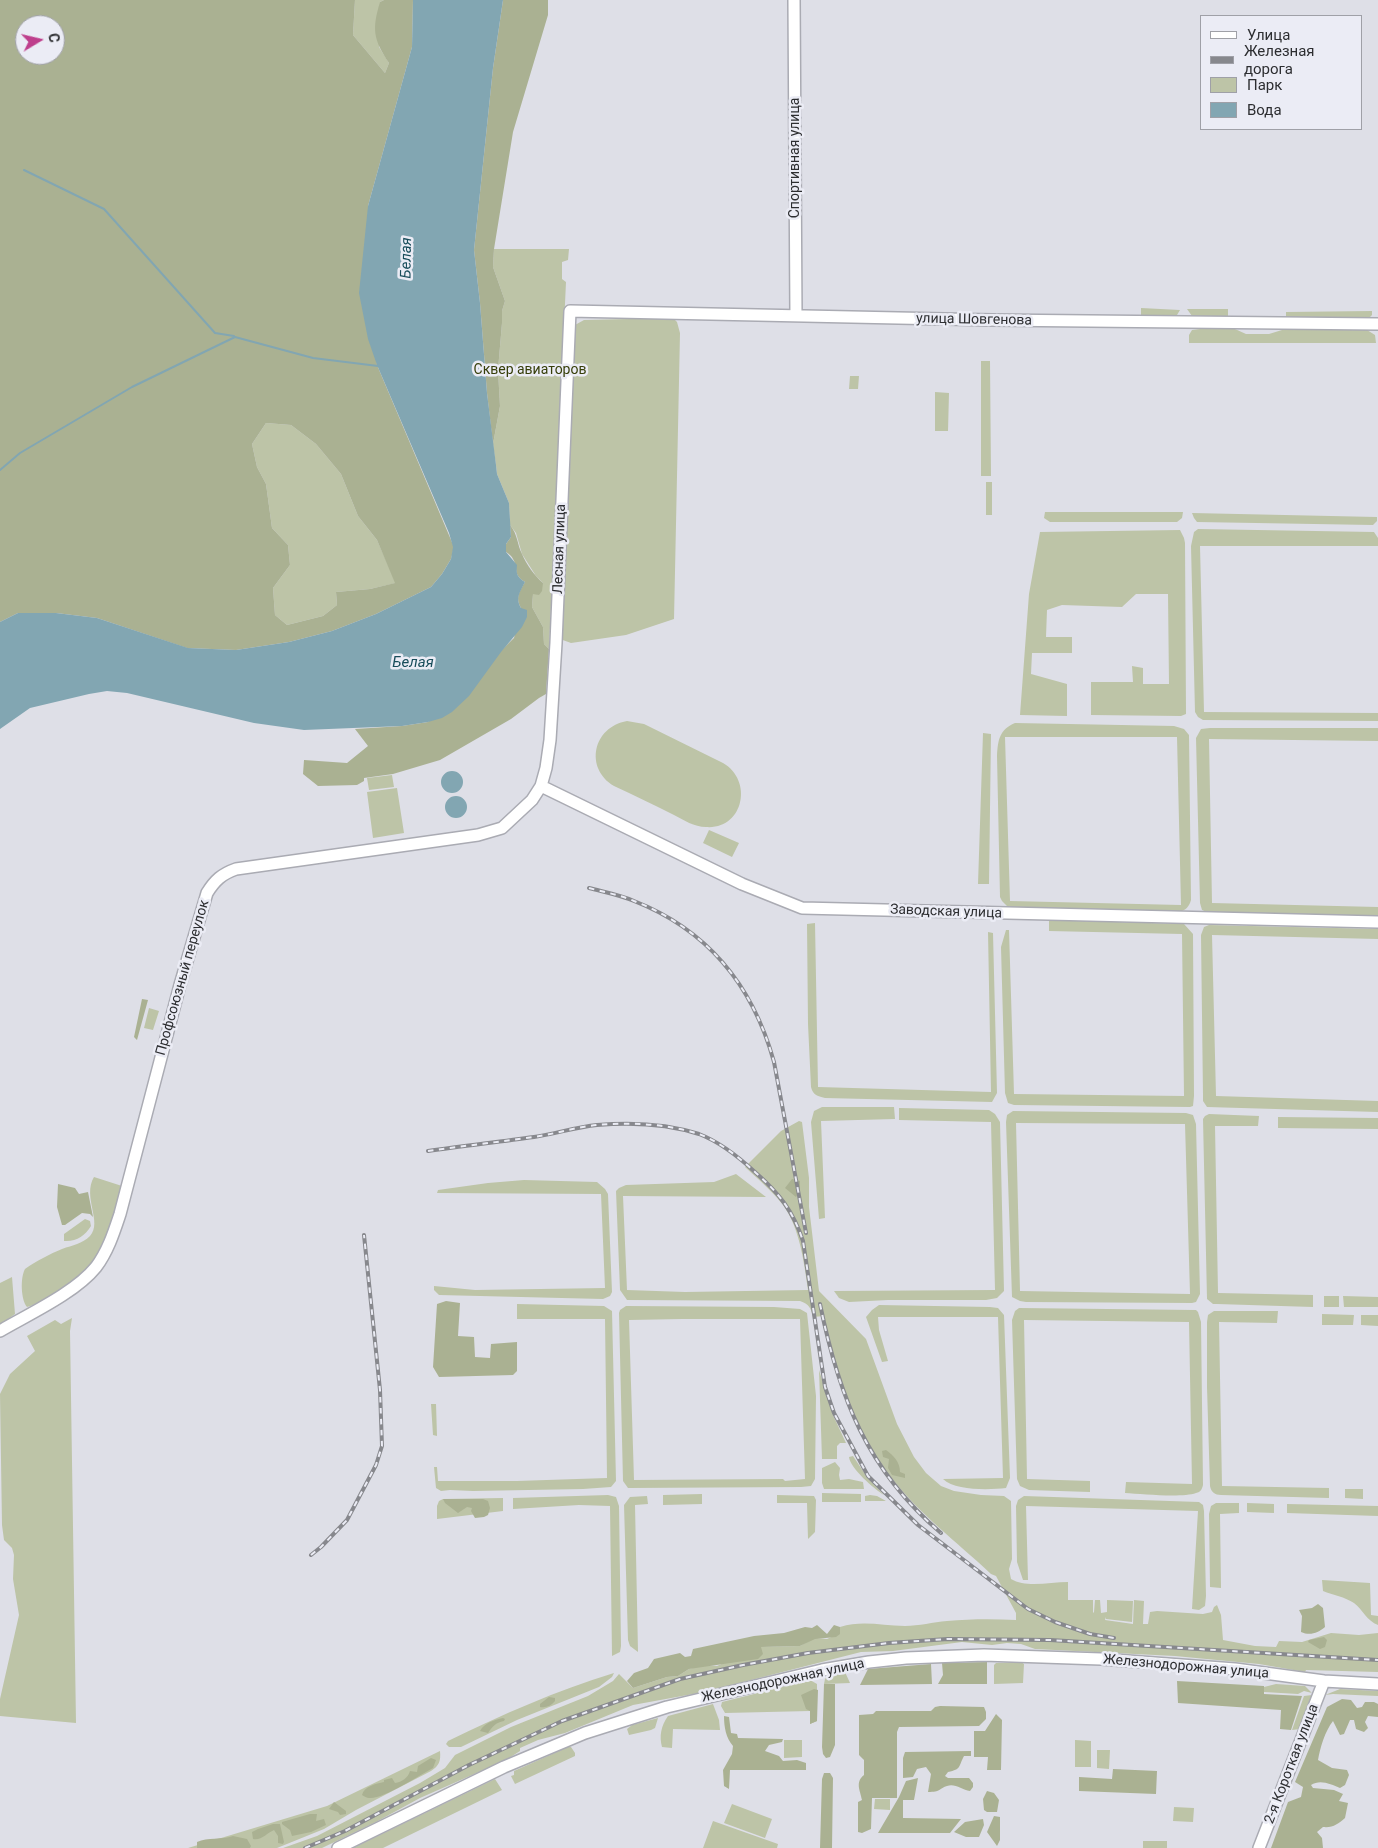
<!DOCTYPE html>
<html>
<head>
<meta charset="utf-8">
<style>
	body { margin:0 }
	#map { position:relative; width:1378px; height:1848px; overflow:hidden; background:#dedfe7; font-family:Roboto,sans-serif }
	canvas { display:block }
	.legend { position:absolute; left:1200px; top:15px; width:162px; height:115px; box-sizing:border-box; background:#ebecf5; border:1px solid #9fa0a7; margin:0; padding:6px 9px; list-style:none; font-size:15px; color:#2d2e31 }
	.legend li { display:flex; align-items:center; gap:10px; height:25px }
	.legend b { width:25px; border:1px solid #9fa0a7 }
	.north { position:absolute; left:15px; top:15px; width:50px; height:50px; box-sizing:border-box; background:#ebecf5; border:1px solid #9fa0a7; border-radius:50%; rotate:81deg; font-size:14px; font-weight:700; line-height:20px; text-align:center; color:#2d2e31 }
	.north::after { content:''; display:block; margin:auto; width:18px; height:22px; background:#be3f8c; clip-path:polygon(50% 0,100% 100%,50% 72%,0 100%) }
</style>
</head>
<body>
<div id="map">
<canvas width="1378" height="1848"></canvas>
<ul class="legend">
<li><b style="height:6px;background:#fff"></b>Улица</li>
<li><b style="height:6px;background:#87888d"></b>Железная дорога</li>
<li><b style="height:14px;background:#bdc4a7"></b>Парк</li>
<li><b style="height:14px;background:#82a6b2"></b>Вода</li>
</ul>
<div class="north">С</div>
</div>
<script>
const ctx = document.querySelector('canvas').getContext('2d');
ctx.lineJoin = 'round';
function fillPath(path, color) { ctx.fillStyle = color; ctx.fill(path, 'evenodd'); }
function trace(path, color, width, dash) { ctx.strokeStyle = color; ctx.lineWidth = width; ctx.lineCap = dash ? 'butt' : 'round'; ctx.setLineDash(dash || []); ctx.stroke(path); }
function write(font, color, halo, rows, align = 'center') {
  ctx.font = font + ' Roboto,sans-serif'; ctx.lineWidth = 5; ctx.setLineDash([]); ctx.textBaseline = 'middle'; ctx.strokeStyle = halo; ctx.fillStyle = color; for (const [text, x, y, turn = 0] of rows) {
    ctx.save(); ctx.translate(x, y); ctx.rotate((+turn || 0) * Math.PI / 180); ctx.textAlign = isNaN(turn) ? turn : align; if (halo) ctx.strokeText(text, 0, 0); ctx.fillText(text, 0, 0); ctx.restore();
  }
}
fillPath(new Path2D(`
	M355 0H384L380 2 379 47 389 63 385 73 353 35Z
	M494 249H569L568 260 562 262V279L566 282 549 649 544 644 543 627 532 607 533 594 543 583 536 576 522 554 516 533 510 525 509 503 497 474 496 465 493 444 500 406 498 370 502 323V311L505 301 493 267Z
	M1141 308 1180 310 1177 315 1174 316H1141Z
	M1187 309H1228V317L1192 316Z
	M1372 311V315L1369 318 1363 319H1286V312Z
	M673 318 677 322 680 333 674 619 626 635 571 643 560 639 575 325 584 320Z
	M1200 329H1235L1246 334H1269L1282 330H1367L1375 335 1376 343H1189V335L1192 330Z
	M981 361H990L991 476H981Z
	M850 376H859L858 389H849Z
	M935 392 949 393 948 431H935Z
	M266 423 291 425 316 444 341 474 358 516 377 540 396 583 370 589 336 592 337 605 323 616 287 625 275 615 273 588 290 565 288 545 272 528 266 484 257 467 252 444Z
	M986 482H992V515H986Z
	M1045 512H1183L1182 518 1177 522H1050L1044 518Z
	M1192 513 1377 517V521L1373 525 1197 522 1194 518Z
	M1198 529 1374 532 1378 538V546H1200L1204 712 1378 713V721L1203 720 1198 717 1195 712 1191 546 1194 532Z
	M1180 530 1184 538 1185 543 1186 714 1181 716 1091 715V682H1133L1132 666 1143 668V684H1169L1168 594H1136L1122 607 1062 605 1047 610 1046 637H1072V653H1032L1031 674 1067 684V716L1020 715 1029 594 1040 532Z
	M627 721 644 724 723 763C754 781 743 830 706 827 694 827 684 820 674 815 654 805 634 795 614 786 584 768 593 727 627 721Z
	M1015 723 1174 726 1184 729 1189 735 1191 900C1189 907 1186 910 1179 912L1009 908 1002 901 1000 897 997 756C998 740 999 730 1015 723ZM1005 737H1177L1181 905 1010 901Z
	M1210 728H1378V741L1209 739 1212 903 1378 907V917L1209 913 1202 910 1200 903 1196 738 1201 729Z
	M983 733 991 734 989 884H978Z
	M392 775 394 787 369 790 367 778Z
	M397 788 404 833 373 838 367 792Z
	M709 830 739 843 732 857 703 843Z
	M1049 920 1184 924 1193 934 1194 1096 1193 1106 1190 1107 1014 1105 1008 1103 1005 1093 1001 947 1006 930H1009L1014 1094 1184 1096 1182 934 1049 931Z
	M815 923 818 1087 991 1092 988 932 993 933 997 1093 992 1102 825 1098C817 1096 813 1095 811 1087L808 1024 807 924Z
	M1209 925 1378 929V939L1212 935 1216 1096 1378 1101V1112L1207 1107 1203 1101V1096L1201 935 1204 927Z
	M149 1008 159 1011 153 1030 144 1028Z
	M822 1107H894L895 1119 821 1121 825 1218 819 1219 811 1122 814 1111Z
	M899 1108 989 1110 995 1114 1000 1122 1004 1291 997 1298 986 1300H888L849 1302 839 1298 834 1291 995 1290 991 1122 899 1120Z
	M1013 1111 1186 1113 1193 1115 1196 1124 1200 1294 1196 1302 1192 1303 1026 1302 1020 1301 1012 1297 1006 1122 1007 1115ZM1016 1123 1185 1124 1190 1294 1020 1291Z
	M1209 1114 1259 1116 1258 1126H1215L1218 1293 1313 1295V1307L1217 1304H1213L1207 1299 1203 1119 1205 1116Z
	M1278 1117 1378 1118V1129L1278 1128Z
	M799 1121 802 1122 809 1178V1207L819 1291 866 1339 897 1424 914 1457 926 1473 941 1486 954 1491 981 1495 1004 1496 1011 1501 1012 1559 1009 1569 1011 1579C1026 1588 1050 1582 1068 1582V1600H1093V1613L1094 1612 1095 1600H1100L1101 1613 1107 1612V1600L1133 1601 1132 1622 1106 1619V1617L1105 1620 1133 1624 1134 1600 1144 1601 1143 1624H1148L1150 1612 1157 1611 1203 1614 1212 1612 1214 1607 1217 1605 1221 1615 1223 1640 1255 1646 1276 1647 1279 1641 1302 1642 1331 1633 1359 1635 1378 1633V1672L1306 1670 1305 1672 1259 1664 1175 1656 1035 1649 1021 1644 1007 1643 992 1645 962 1642 893 1651 861 1652 704 1692 633 1705 565 1733 538 1740 520 1748V1751L506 1760 420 1798 376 1822 322 1848H283L317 1836 420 1783 445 1768 455 1755 511 1727 588 1696 613 1681 619 1674 633 1688 667 1677 678 1676 689 1669 703 1665 717 1666 760 1647 800 1646 815 1638 827 1639 840 1633V1627C863 1620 882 1626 905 1626 919 1626 933 1622 947 1621 970 1619 993 1619 1016 1620V1613L996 1576 991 1574C957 1542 918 1513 890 1476 856 1434 834 1368 824 1316L813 1317C811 1308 809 1304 800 1301L627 1300 620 1290 616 1191 619 1188 626 1185 714 1182 736 1174 766 1197 623 1196 627 1290 685 1292 808 1290C804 1263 800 1228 783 1205 772 1191 758 1179 745 1167L781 1131Z
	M94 1177 122 1186C108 1237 106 1261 58 1291 48 1296 38 1304 27 1307 21 1300 20 1278 25 1269 36 1261 50 1254 62 1249 73 1245 82 1244 90 1236 103 1222 82 1197 94 1177Z
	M524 1180 597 1182 605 1189 608 1194 612 1292 610 1296 603 1299 439 1295 434 1290V1286L475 1290 605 1288 601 1194 437 1193 438 1190 488 1183Z
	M85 1219 90 1221 91 1226C85 1236 76 1242 64 1241V1234Z
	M12 1277 15 1314 0 1325V1283Z
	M1324 1296H1339V1307H1324Z
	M1343 1296 1378 1297V1307H1344Z
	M517 1304 604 1306 612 1311 616 1481 611 1487 583 1489 473 1491 450 1490 441 1491 436 1488 434 1467H437L438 1481H517L607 1478 605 1319H517Z
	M879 1305 990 1307 998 1308 1004 1315 1010 1478 1006 1488C990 1490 955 1491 943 1479L1003 1478 998 1317H878L879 1330 888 1361 882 1362 866 1317 872 1310Z
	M626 1306 774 1307 800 1309 807 1313 816 1396 815 1479 811 1486 801 1487 628 1488 623 1481 619 1313 620 1310ZM682 1319H800L805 1479 785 1481 783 1479 634 1480 629 1320Z
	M1019 1308 1196 1310 1198 1312 1201 1322 1203 1485C1202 1489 1201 1492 1196 1493 1182 1498 1142 1494 1125 1493L1126 1482 1192 1484 1189 1322 1024 1320 1027 1479 1090 1481V1492L1029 1490 1020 1486 1017 1479 1012 1320 1015 1311Z
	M1214 1311H1278L1277 1323 1219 1322 1222 1486 1329 1488V1498L1221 1495C1215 1495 1211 1492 1210 1486L1207 1387V1322L1208 1315Z
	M1322 1314 1354 1315 1353 1325H1322Z
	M1361 1315H1378V1326L1361 1325Z
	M72 1318 70 1331 76 1723 0 1716V1699L19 1615 13 1579 14 1555 12 1548 4 1540 2 1525 0 1394 10 1374 35 1351 27 1336 55 1320 61 1324Z
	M819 1370 833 1415 846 1443H840L837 1446V1459H822Z
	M431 1404H436L437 1436 433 1435Z
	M853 1456 867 1477 884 1495C874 1489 850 1468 849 1457Z
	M835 1462 840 1468 839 1475 840 1480 849 1479 863 1482 864 1489H824L822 1483V1468Z
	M1345 1489H1363V1499L1345 1498Z
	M822 1493 861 1494V1502H822Z
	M702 1494V1504L663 1505V1495Z
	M608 1495 616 1497 619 1506 621 1646 620 1652 612 1656 610 1506 579 1505 513 1509V1498Z
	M777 1495 814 1496 816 1500 815 1532 808 1539 807 1503H777Z
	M870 1495 877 1496 886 1501H865V1496Z
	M647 1496 648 1504 635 1505 638 1652 630 1646 628 1640 624 1505 630 1497Z
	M1024 1496 1199 1502 1203 1505 1204 1511 1206 1596 1205 1606 1199 1610 1192 1609 1198 1511 1026 1506 1028 1580H1023L1017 1562 1016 1506 1018 1500Z
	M503 1498V1511L437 1519V1506L439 1501 443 1499Z
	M1216 1503H1239V1513L1220 1514 1221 1588 1210 1587 1209 1514 1211 1506Z
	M1247 1503 1274 1504V1513L1247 1512Z
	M1287 1504 1378 1506V1516L1287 1513Z
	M1322 1580 1370 1583 1371 1615 1378 1616V1625C1367 1621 1363 1610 1354 1603 1345 1597 1333 1595 1323 1591Z
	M1021 1662 1024 1664 1023 1683 994 1684V1665L996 1663Z
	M845 1672 850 1683 824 1684 825 1679 827 1677Z
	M614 1673 612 1677 599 1687 517 1720 461 1747H449L446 1744 448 1741C504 1714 555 1691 614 1673Z
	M810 1680 817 1684V1721L810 1724V1711L725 1713 721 1706 722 1702Z
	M1276 1684 1305 1686 1312 1693 1304 1691 1298 1694 1264 1692V1687Z
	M1340 1689 1378 1691V1696L1333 1694 1325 1695Z
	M1312 1695 1300 1729 1292 1730 1304 1696Z
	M713 1704 719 1720 720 1730 673 1729 672 1748 662 1747C659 1736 661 1726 668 1716Z
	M658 1718 655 1728 651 1730 629 1735 627 1729 632 1725Z
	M784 1740H802V1757L784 1758Z
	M1075 1740 1091 1741V1767H1075Z
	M568 1747H571L575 1753V1756L515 1784 511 1776 514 1775V1771Z
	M1097 1750H1110L1109 1769 1097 1768Z
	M440 1751C441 1761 439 1766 431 1771L356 1810 324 1829 277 1848H188L327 1806Z
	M495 1779 502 1790 383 1848H353Z
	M875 1799H890V1810L874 1809Z
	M732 1804 772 1819 765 1838 724 1823Z
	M1174 1807 1194 1808 1193 1822 1173 1821Z
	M713 1821 778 1844 777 1848H703Z
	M1143 1841H1167V1848H1143Z`), '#bdc4a7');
fillPath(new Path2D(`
	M0 0H355L353 35 385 73 389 63C373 39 372 29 380 2L384 0H413L412 47 368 206 377 365 454 547 451 559 442 574 431 587 376 614 332 631 289 642 236 650 187 648 97 618 56 613H18L0 622ZM25 25H55V55H25ZM266 423 291 425 316 444 341 474 358 516 377 540 395 583 370 589 336 592 337 605 323 616 287 625 275 615 273 588 290 565 288 545 272 528 266 484 257 467 252 444Z
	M503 0H548V15L513 132 494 249 493 267 505 301 502 311V323L498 370 500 406 493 444 487 393 480 303 474 250 493 68Z
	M510 525C518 535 517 544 522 554 526 564 535 576 543 583L542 591 539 595 533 594 532 607 543 627 544 644 549 649 546 694 539 698 511 719 440 760 393 774 364 778V781L357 785 318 786 303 774 304 760 347 763 368 746 355 729 402 726 428 722 514 638 521 608C515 598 519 592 525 582 512 574 519 569 513 559 512 556 509 554 506 552V544L511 537Z
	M142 999 148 1000 137 1040 134 1037Z
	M792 1179 800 1181V1191L796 1197 785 1188Z
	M58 1184 75 1188 79 1194 88 1192 93 1217 90 1214 82 1213 65 1225H62L57 1207Z
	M446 1301 460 1303 458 1336 474 1337 475 1357 490 1358 491 1344 517 1342V1371L513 1375 439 1377 433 1367 437 1304Z
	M886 1450C894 1456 900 1462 900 1472L905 1474V1478L892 1475 888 1468 889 1459 883 1457 882 1451Z
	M443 1499H483L488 1501 490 1508 488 1515 484 1517 475 1518 471 1511 472 1508 467 1507 458 1513 445 1503Z
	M1318 1604 1323 1608 1325 1627C1318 1633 1310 1636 1301 1632L1302 1616 1299 1610 1312 1608Z
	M817 1625 827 1634 834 1625 840 1627V1634L836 1637 815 1639 800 1646 761 1647 763 1654 758 1659 689 1669 678 1676 667 1677 633 1688 627 1681 634 1673 648 1668 654 1659 680 1653 685 1657 691 1656 693 1649 754 1636 784 1633 805 1627 812 1628Z
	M1324 1637 1327 1640 1325 1647 1320 1649 1308 1642 1309 1640Z
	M987 1662V1684H938L943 1675 942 1663Z
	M931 1664 932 1684 860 1685 868 1669Z
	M1177 1681 1264 1686V1694L1302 1696 1291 1730 1280 1729 1281 1710 1178 1703Z
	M824 1684H835V1745L830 1757 826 1758 823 1754 822 1747Z
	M814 1689 818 1690 817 1721 810 1724V1711L806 1709 801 1695Z
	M549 1697 555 1698V1701C551 1706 546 1708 540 1707V1704Z
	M1342 1699 1351 1700 1357 1708 1362 1707 1365 1702H1374L1378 1704V1717L1368 1716 1365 1722 1368 1728 1364 1732 1356 1729 1354 1720H1350L1344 1734 1340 1735 1333 1721C1325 1731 1320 1748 1318 1760L1332 1768 1347 1770 1349 1775 1345 1785 1340 1788C1331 1784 1320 1779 1311 1785L1313 1788 1334 1790 1343 1794 1339 1801 1348 1803 1345 1818C1338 1824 1333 1828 1323 1827L1317 1832 1322 1838 1323 1848H1271L1288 1802 1301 1797 1303 1787 1295 1782 1327 1707Z
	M940 1706 984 1707 986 1712V1719L979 1726 899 1727 897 1732V1798H872L871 1829 862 1833 858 1832V1802L862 1800C860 1790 855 1782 864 1775V1760L859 1755V1715L873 1714 876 1711H931L935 1707Z
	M996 1714 1002 1720 1001 1770H987L988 1757H974V1731H985Z
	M724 1716 729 1717 731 1733 737 1734 738 1738 783 1739 782 1742 769 1745 765 1751 779 1756 783 1761 797 1760 806 1763V1770H730L729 1789 724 1786 723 1770 732 1754 733 1746C726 1738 724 1727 724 1716Z
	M503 1718 505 1719 504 1721C495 1723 493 1726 488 1733L480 1731C484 1723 494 1720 503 1718Z
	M971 1751V1756H964C958 1767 962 1769 948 1772L945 1776 948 1778H969L973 1783V1787L970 1791C962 1790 955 1783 947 1786 938 1789 941 1792 928 1792L931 1774 926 1767 917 1769 913 1777 903 1778V1758L905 1752Z
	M431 1758 436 1760 433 1768C420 1775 382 1800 369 1798 367 1798 364 1796 362 1795 364 1786 376 1784 384 1782V1780L392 1778 395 1783C402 1782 408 1778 410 1771L417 1772 418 1766Z
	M1113 1769 1157 1771 1156 1794 1079 1791V1777L1112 1779Z
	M824 1773H830L833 1778 832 1848H820L822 1779Z
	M918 1778 914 1800H903V1818L961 1819 950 1833H878L899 1797 906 1781Z
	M987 1791 994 1793 999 1800 997 1812H987L984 1810 983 1799Z
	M334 1802 346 1811V1814L340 1815 338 1812 329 1809Z
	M310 1814H317L316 1821 324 1819 326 1825 311 1832 292 1836 290 1830 282 1824V1822Z
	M994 1816 1000 1817V1840L997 1846 987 1832Z
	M983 1819 984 1825 979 1837H966L954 1832 965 1822Z
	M273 1824H280L284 1842 283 1844 278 1843V1836L274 1830C267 1833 261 1841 253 1839L252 1832 258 1829Z
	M233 1836 247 1839 251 1846 250 1848H197V1842C208 1837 221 1840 233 1836Z`), '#aab192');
fillPath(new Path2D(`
	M413 0H503L493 68 474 250 480 303 487 393 496 465 497 474 509 503 511 537 506 544V552L517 565C516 574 517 577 525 582 520 592 515 598 521 608L527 610V617L522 627 501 652 469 696 452 712 442 718 428 722 402 726 304 730 254 723 127 693 107 691 89 694 30 708 0 729V622L18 613H56L97 618 188 648 236 650 289 642 332 631 376 614 431 587 442 574 451 559 453 547 449 533 377 365 368 339 359 293 368 206 412 47Z
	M441 782a11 11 0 1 1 22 0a11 11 0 1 1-22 0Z
	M445 807a11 11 0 1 1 22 0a11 11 0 1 1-22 0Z`), '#82a6b2');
trace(new Path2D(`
	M24 170 104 209 215 333 234 336
	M0 470 20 453 132 387 235 337 313 358 378 366`), '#82a6b2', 2);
const secondary = new Path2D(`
	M794 0 796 316
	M541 786 742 884 802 908 1378 922
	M0 1331C29 1314 75 1293 96 1267 108 1251 114 1232 120 1214L180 985 207 893C215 880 222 874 236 869L478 835 502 828 532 800 541 786 546 768 550 740 556 643 570 311 992 320 1378 324
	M338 1848 504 1767 585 1733 667 1707 822 1670 869 1662 906 1658 984 1655 1101 1659 1235 1669 1324 1681 1378 1684
	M1259 1848 1324 1681`);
trace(secondary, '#aaabb3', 14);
trace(secondary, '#fff', 11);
const rail = new Path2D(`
	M589 888C604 892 620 895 634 901 708 930 753 986 774 1062L806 1233
	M428 1151C463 1146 498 1142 534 1137 555 1134 576 1127 597 1125 631 1122 668 1124 699 1134 720 1142 740 1158 756 1173 779 1193 793 1211 803 1241L825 1387 834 1413 868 1476 918 1525 1028 1609 1055 1622 1090 1634 1114 1638
	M820 1304C839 1397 867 1470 941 1533
	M311 1555 321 1547 347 1520 376 1465 382 1446 380 1390 364 1235
	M305 1848 345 1831 469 1765 562 1721 680 1679 743 1665 808 1653 889 1643 948 1639 1050 1640 1378 1660`);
trace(rail, '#87888d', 4);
trace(rail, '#ebecf5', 2, [5.5]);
write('14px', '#2d2e31', '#ebecf5', [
	["Спортивная улица",795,158,-90],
	["улица Шовгенова",974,320,1],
	["Лесная улица",560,549,-88],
	["Заводская улица",946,912,2],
	["Профсоюзный переулок",183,978,-74],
	["Железнодорожная улица",1186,1667,5],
	["Железнодорожная улица",783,1681,-12],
	["2-я Короткая улица",1292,1764,-69]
]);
write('14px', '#363e09', '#ebecf5', [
	["Сквер авиаторов",530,370]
]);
write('italic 15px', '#184c5a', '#ebecf5', [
	["Белая",407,258,-89],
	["Белая",413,663]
]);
</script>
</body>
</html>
